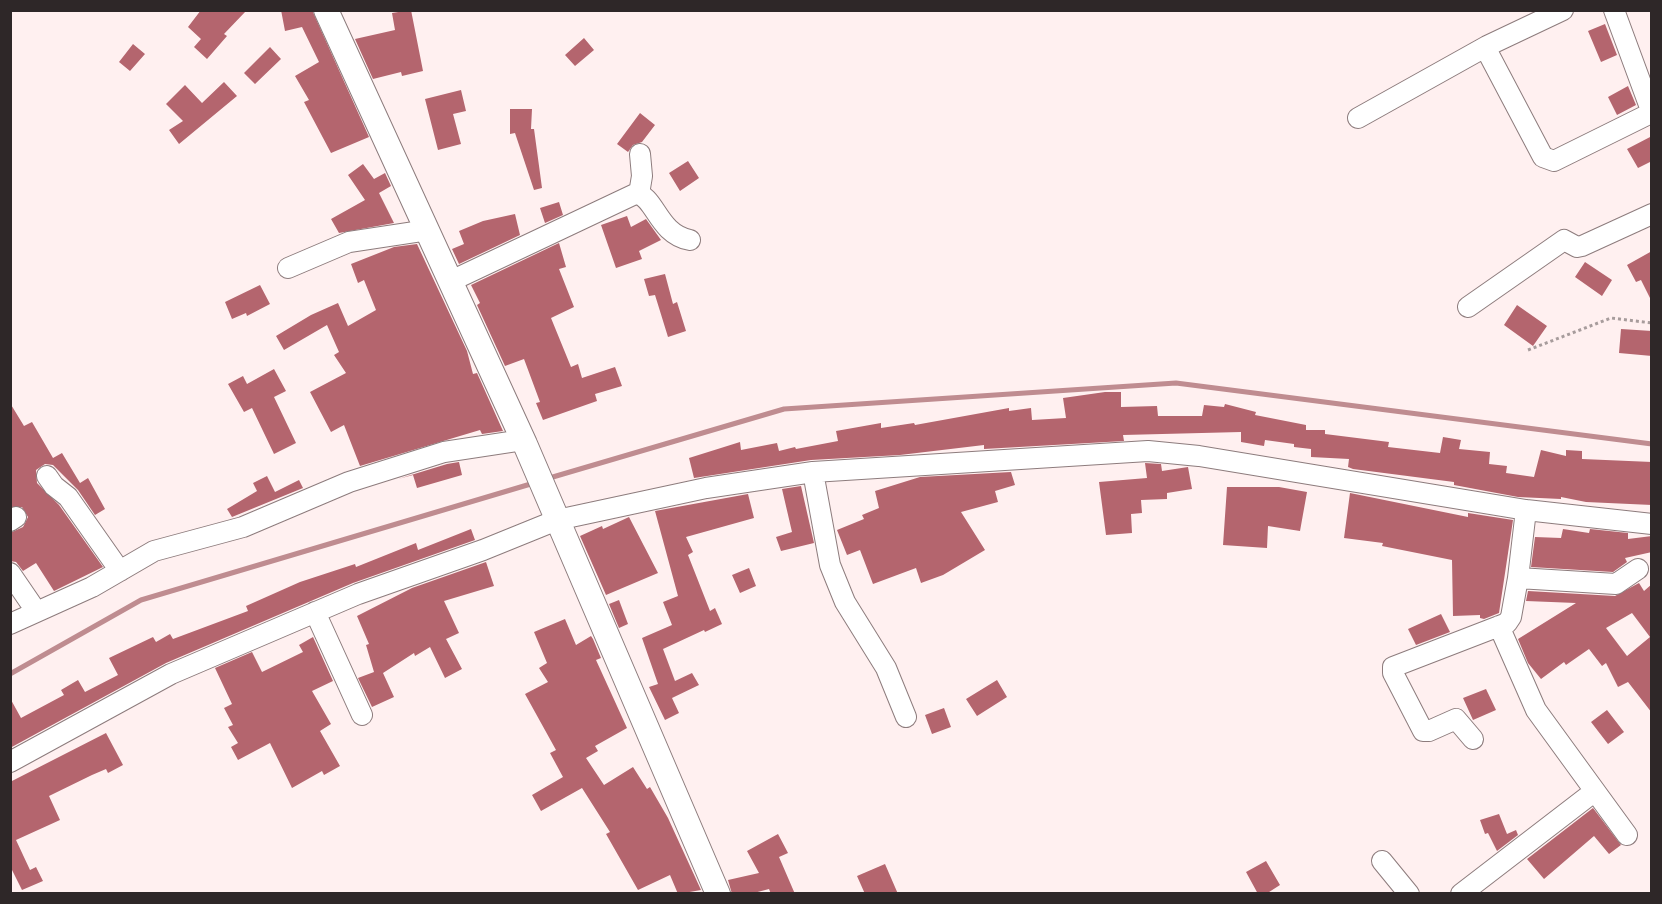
<!DOCTYPE html>
<html>
<head>
<meta charset="utf-8">
<style>
	body { margin:0 }
	#map { position:relative; width:1662px; height:904px; overflow:hidden; background:#fff0f0; font-family:Cabin,sans-serif }
	canvas { display:block }
	.frame { position:absolute; inset:0; border:12px solid #2e2728; pointer-events:none }
</style>
</head>
<body>
<div id="map">
<canvas width="1662" height="904"></canvas>
<div class="frame"></div>
</div>
<script>
const ctx = document.querySelector('canvas').getContext('2d');
ctx.lineJoin = 'round';
function trace(path, color, width, dash) { ctx.strokeStyle = color; ctx.lineWidth = width; ctx.lineCap = dash ? 'butt' : 'round'; ctx.setLineDash(dash || []); ctx.stroke(path); }
function fillPath(path, color) { ctx.fillStyle = color; ctx.fill(path, 'evenodd'); }
trace(new Path2D(`
	M546 479 784 409 1176 383 1652 444
	M10 674 141 600 534 483`), '#bf8c90', 5);
fillPath(new Path2D(`
	M201 10 246 11 224 34 227 36 207 59 194 47 201 39 188 27Z
	M281 10H312L369 137 331 153 304 102 309 100 295 76 319 62 302 27 285 31Z
	M411 10 423 71 402 76 401 72 373 79 355 39 395 30 392 13Z
	M1605 24 1617 55 1601 62 1588 31Z
	M584 38 594 50 575 66 565 55Z
	M133 44 145 54 130 71 119 62Z
	M270 47 281 59 255 84 244 73Z
	M224 82 237 96 179 144 169 130 183 121 166 104 185 85 202 103Z
	M1628 86 1636 105 1617 115 1608 97Z
	M461 90 466 111 453 114 461 144 438 150 425 99Z
	M510 109H532L531 129H534L542 188 534 190 515 133 510 134Z
	M640 113 655 125 642 142 633 145 628 152 617 144Z
	M1652 136V161L1638 168 1627 149Z
	M688 161 699 178 680 191 669 173Z
	M363 164 374 179 385 173 391 186 379 193 394 223 339 233 331 219 365 200 348 175Z
	M559 202 563 215 545 223 540 208Z
	M515 214 520 235 459 264 452 249 464 244 459 231 483 221Z
	M627 216 631 227 646 219 661 240 639 251 642 259 616 268 601 225Z
	M559 243 566 267 559 269 574 307 551 318 571 367 578 364 582 378 615 367 622 386 595 394 597 401 543 420 536 403 540 402 524 359 505 366 477 305 480 303 471 285Z
	M417 244 467 351 473 374 477 373 503 431 482 434 480 430 360 466 344 425 331 432 310 392 346 373 334 355 339 352 327 325 284 350 276 336 311 315 338 303 348 326 376 310 364 280 358 283 351 264 394 247Z
	M1652 251V302L1641 280 1636 282 1627 265Z
	M1585 262 1612 280 1602 296 1575 277Z
	M665 274 673 304 677 302 686 331 668 337 655 295 649 296 644 279Z
	M260 285 270 304 247 316 246 313 232 319 225 302Z
	M1517 305 1547 326 1533 346 1504 325Z
	M1621 329 1652 331V356L1619 353Z
	M274 369 286 391 274 397 296 443 274 454 252 408 244 412 228 384 243 376 247 384Z
	M1105 392H1121V407L1157 406 1158 416H1202L1204 405 1224 407 1225 404 1256 412 1255 415 1306 425V430H1325V434L1389 442 1388 447 1440 453 1443 437 1461 440 1459 449 1490 452 1489 464 1507 466 1506 473 1534 477 1541 450 1566 456V450L1582 451V459L1652 462V505L1586 502 1561 497V499L1518 497 1454 485V482L1353 469 1348 467 1349 459 1311 457V449L1294 447V444L1265 440 1264 446 1241 442V432L1123 435 1124 441 984 449V445L900 455 811 460 694 478 689 458 740 442 741 450 777 443 779 451 795 447 796 449 838 441 836 431 881 423V428L914 423 915 425 1009 408V411L1031 408 1032 420 1066 418 1063 398Z
	M10 403 24 426 32 422 53 458 62 453 80 483 88 478 105 509 95 515 78 490 53 465 45 464 36 470 37 483 59 505 103 567 54 591 36 563 23 571 16 562 10 561V533L23 527 28 517 22 507H10Z
	M459 462 462 475 417 488 413 475 398 479 447 464Z
	M1145 463 1161 464 1162 471 1188 467 1192 489 1167 493V499L1141 500 1142 513 1131 514 1132 533 1106 535 1099 482 1147 478Z
	M1011 472 1015 485 995 491 998 502 961 512 985 550 943 575 921 583 916 568 873 584 860 550 847 555 837 530 864 519 862 515 879 508 875 491 920 477Z
	M267 476 275 492 299 480 303 488 232 517 227 509 257 491 253 483Z
	M801 486 814 543 781 551 776 537 792 532 782 489Z
	M1227 487H1279L1307 492 1300 531 1268 526 1267 548 1223 545Z
	M1350 493 1468 517V513L1513 520 1499 613 1484 619 1480 618V615L1453 616 1452 560 1382 546 1383 543 1344 538Z
	M748 494 754 518 686 537 693 552 688 555 710 611 715 608 722 624 705 632 704 630 663 649 675 681 692 673 699 685 672 698 679 713 665 720 649 687 658 684 642 638 672 625 663 602 678 596 655 511Z
	M629 517 658 573 606 595 580 536 602 526 603 529Z
	M471 529 475 540 353 583 166 663 10 748V698L21 718 64 695 61 690 78 680 85 692 118 675 109 658 153 637 156 642 170 634 173 639 248 611 246 606 300 582 355 564 356 567 416 543 418 550Z
	M1563 529 1589 533 1590 529 1628 533V539L1652 536V552L1625 558 1627 562 1613 572 1531 567 1535 537 1561 538Z
	M486 562 494 586 444 601 459 633 446 639 462 669 445 678 430 647 415 656 414 653 383 673 394 697 372 707 358 678 374 672 366 645 369 644 357 616 412 588Z
	M749 568 756 586 740 593 732 575Z
	M1639 583 1644 591 1652 584V713L1628 682 1618 687 1606 663 1602 666 1589 649 1566 665 1564 662 1541 679 1528 663 1518 639 1576 603 1526 601 1528 591 1615 596ZM1632 613 1650 637 1627 656 1606 628Z
	M619 600 628 624 619 628 609 604Z
	M1441 614 1450 632 1416 645 1408 629Z
	M565 619 576 645 591 636 593 639 601 658 596 660 627 728 595 746 598 751 586 758 604 785 633 767 647 789 650 787 668 818 701 890 678 894 670 875 638 890 606 834 610 832 582 788 541 811 532 795 563 777 550 753 556 750 525 694 548 682 539 668 547 663 534 632Z
	M313 637 333 681 312 691 331 724 320 731 340 766 324 775 322 771 292 788 270 743 238 760 231 747 238 743 228 727 233 725 224 708 232 704 215 668 252 652 262 672 303 652 299 645Z
	M997 680 1007 697 977 716 966 699Z
	M1486 689 1496 710 1473 720 1463 698Z
	M944 708 951 727 932 734 925 715Z
	M1607 710 1624 732 1608 744 1591 722Z
	M106 733 123 765 108 773 106 769 92 775 49 796 60 820 16 840 30 870 36 867 43 881 22 890 10 866V782Z
	M1593 808 1621 845 1609 854 1594 836 1544 879 1527 859Z
	M1499 814 1507 834 1516 830 1518 835 1497 851 1488 833 1485 834 1480 820Z
	M778 834 788 853 779 857 795 894H771L769 889 750 894H732L728 880 759 873 747 851Z
	M1266 861 1280 885 1266 894H1258L1246 872Z
	M885 864 898 894H865L857 876Z`), '#b4656e');
const minor = new Path2D(`
	M1563 10 1487 46 1486 49 1543 157 1554 161 1651 113
	M1614 10 1652 113
	M1358 118 1487 46
	M639 194 642 176 640 154
	M288 268 349 242 428 230
	M451 281 635 194C655 194 657 234 690 240
	M1468 307 1564 240 1577 247 1582 246 1652 214
	M813 472 830 565 845 602 886 668 906 717
	M47 476 54 486 68 497 120 571
	M1526 510 1518 578 1616 584 1638 569
	M10 521 16 517
	M10 573 36 611
	M315 612 362 715
	M10 624 92 587 154 551 243 527 349 482 444 452 523 440
	M1499 626 1536 710 1627 835
	M1473 739 1456 719 1429 731H1423L1393 673V667L1507 623 1511 617 1518 578
	M10 762 171 674 358 594 483 550 557 520 706 488 813 472 1148 451 1199 456 1526 510 1652 524
	M1382 861 1409 894
	M1461 894 1595 791`);
const tertiary = new Path2D(`
	M326 10 525 444 718 894`);
trace(minor, '#8d7c7d', 22);
trace(tertiary, '#8d7c7d', 26);
trace(new Path2D(`
	M1528 350 1611 318 1652 323`), '#a79c9c', 3, [3, 3]);
trace(minor, '#fff', 20);
trace(tertiary, '#fff', 24);
</script>
</body>
</html>
